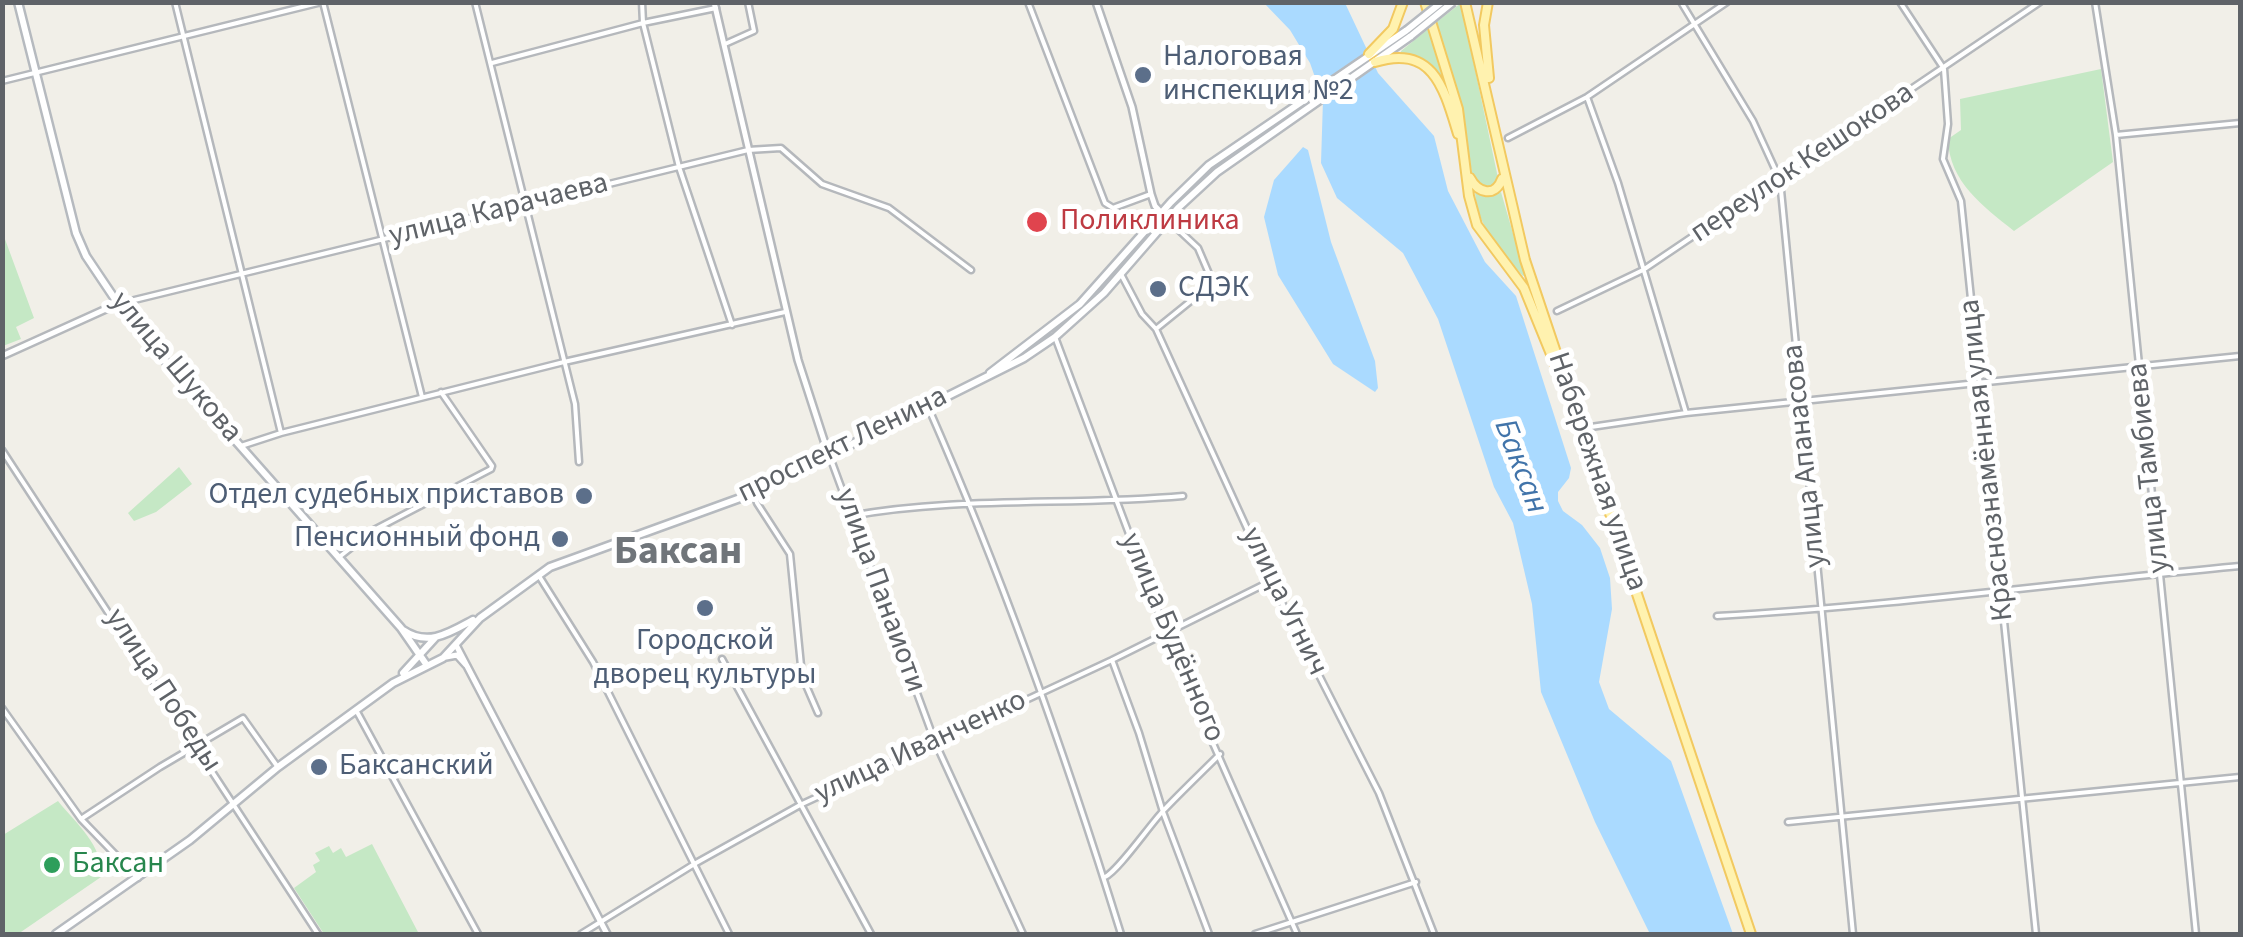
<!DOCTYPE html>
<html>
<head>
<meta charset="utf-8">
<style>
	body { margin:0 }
	#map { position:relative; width:2243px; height:937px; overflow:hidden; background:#f1efe8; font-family:"Source Sans 3",sans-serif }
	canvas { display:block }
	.frame { position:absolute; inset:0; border:5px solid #5f6368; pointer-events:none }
</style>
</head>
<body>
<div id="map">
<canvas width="2243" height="937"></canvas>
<div class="frame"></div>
</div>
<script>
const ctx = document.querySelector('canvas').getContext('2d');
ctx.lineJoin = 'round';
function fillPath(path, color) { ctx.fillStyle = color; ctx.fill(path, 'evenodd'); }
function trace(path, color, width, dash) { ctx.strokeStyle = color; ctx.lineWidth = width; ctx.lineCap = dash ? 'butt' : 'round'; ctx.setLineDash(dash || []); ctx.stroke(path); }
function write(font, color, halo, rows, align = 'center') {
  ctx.font = font + ' "Source Sans 3",sans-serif'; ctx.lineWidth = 10; ctx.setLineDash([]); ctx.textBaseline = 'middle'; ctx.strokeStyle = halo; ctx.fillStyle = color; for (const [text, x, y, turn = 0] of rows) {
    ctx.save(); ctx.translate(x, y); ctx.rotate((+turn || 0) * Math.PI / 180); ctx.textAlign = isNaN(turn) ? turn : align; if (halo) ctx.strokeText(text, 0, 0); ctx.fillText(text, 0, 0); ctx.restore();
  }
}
fillPath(new Path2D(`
	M1461 3 1498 178 1492 189 1479 188 1473 178 1459 102 1434 24Z
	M1428 29 1456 113C1447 92 1425 58 1401 54V51Z
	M2101 69 2113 162 2014 231C1983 206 1949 182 1948 139L1961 130 1960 99Z
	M1501 192 1525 275 1523 276C1501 251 1478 228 1475 193L1488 197Z
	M2 231 34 318 16 327 21 339 3 346Z
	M179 467 192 484 156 512 134 521 128 513Z
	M58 801C77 825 103 844 101 877L18 934H3V835Z
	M372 844 419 934H324L294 888 316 872 313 865 320 861 315 853 329 846 333 853 341 848 346 857Z`), '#c5e8c5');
fillPath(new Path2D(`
	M1264 3H1345L1378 73 1434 136 1448 191 1485 262 1516 296 1571 468 1569 478 1558 492V501L1563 511 1582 525 1600 548 1610 578 1612 609 1599 682 1609 709 1671 761 1733 934H1650L1595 822 1541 692 1532 604 1513 523 1494 487 1438 319 1403 253 1337 198 1321 163 1323 100 1310 63 1290 30Z
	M1303 147 1308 150 1331 242 1375 361 1378 388 1375 392 1333 364 1278 275 1264 217 1274 180Z`), '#aadaff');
const minor = new Path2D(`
	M175 2 281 433
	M323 2 422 397
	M475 2 575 404 579 462
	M642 2 643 23 679 167 732 325
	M1028 2 1105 203 1113 208 1151 194
	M1681 2 1753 121 1780 180 1853 934
	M1900 2 1944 69 1948 124 1943 159 1961 201 2036 934
	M2095 2 2116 135 2196 934
	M725 44 754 31 748 2
	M492 63 643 23 716 8
	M2 81 322 2
	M1587 97 1618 183 1686 413
	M2116 135 2240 123
	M1508 138 1587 97 1727 2
	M1122 276 1142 314 1156 329 1271 581 1379 793 1434 934
	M118 304 748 150 781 148 822 184 889 208 971 270
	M1557 311 1643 270 2040 2
	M1156 329 1213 283 1198 248 1168 220
	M1055 337 1178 664 1297 934
	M929 409C1004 580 1066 756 1121 934
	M1591 427 1686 413 2240 356
	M241 446 281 433 564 362 785 312
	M2 450 318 934
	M830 457 935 742 1023 934
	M754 493 757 503 790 554 802 676 818 713
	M850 516C959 496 1073 506 1183 496
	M338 558 372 531 491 469 492 466 441 392
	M539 576 593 662 729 934
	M1717 616C1892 606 2066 582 2240 566
	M722 659 871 934
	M1112 660 1139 733 1163 812 1209 934
	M2 708 81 819 138 878
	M356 710 478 934
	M81 819 160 767 243 718 277 766
	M1788 822 2240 777
	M1105 877C1118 871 1149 826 1163 811 1181 792 1201 773 1220 754
	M581 934 696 863 800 805 1112 660 1271 581
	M1255 934 1416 882`);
const tertiary = new Path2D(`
	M714 2 798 360 829 456
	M1096 2 1132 107 1151 194 1155 206 1168 220
	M2 356 117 304
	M456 645 607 934
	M446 657 457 655 466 665`);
const secondary = new Path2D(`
	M18 2 76 233 86 256 129 320 401 628 426 664
	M990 373 1080 304 1171 202 1209 165 1407 30
	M403 630C428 647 449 633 473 620
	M403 673 435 638
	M56 934 190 840 278 767 393 683 443 658 480 618 550 567 754 493 1024 358 1055 337 1104 293 1178 208 1217 172 1411 36`);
const primary = new Path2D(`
	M1425 2 1458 109 1469 196 1477 225 1524 288 1555 364
	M1465 2 1525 260 1751 934
	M1488 2 1484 25 1489 78
	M1369 54 1393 29 1403 2
	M1375 62C1433 44 1444 88 1458 134
	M1470 178C1478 193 1495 198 1502 179`);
trace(minor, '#b5b8bc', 9);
trace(tertiary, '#b5b8bc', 10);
trace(secondary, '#b6babf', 11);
trace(primary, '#f2c960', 12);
trace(minor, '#fff', 4);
trace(tertiary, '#fff', 5);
trace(secondary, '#fff', 6);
trace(primary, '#fff2af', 8);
const secondaryBridge = new Path2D(`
	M1407 30 1442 2
	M1411 36 1453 2`);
trace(secondaryBridge, '#b6babf', 11, []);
trace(secondaryBridge, '#fff', 6);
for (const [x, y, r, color] of [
	[1143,75,10,"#5c6f8a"],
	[1037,222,12,"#e0444e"],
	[1158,289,10,"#5c6f8a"],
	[584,496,10,"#5c6f8a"],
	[560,539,10,"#5c6f8a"],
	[705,608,10,"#5c6f8a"],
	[319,767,10,"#5c6f8a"],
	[52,865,10,"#2e9e5b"]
]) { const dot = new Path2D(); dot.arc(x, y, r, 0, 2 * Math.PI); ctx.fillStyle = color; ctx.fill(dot); trace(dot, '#fff', 4); }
write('30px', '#4e5e75', '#fff', [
	["Налоговая",1163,58],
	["инспекция №2",1163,92],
	["СДЭК",1178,289],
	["Отдел судебных приставов",564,496,"right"],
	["Пенсионный фонд",540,539,"right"],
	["Городской",705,642,"center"],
	["дворец культуры",705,676,"center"],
	["Баксанский",339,767]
], 'left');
write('30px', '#5f6368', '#fff', [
	["переулок Кешокова",1803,164,-34],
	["улица Карачаева",499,211,-14],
	["улица Шукова",175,368,50],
	["проспект Ленина",843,446,-26],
	["улица Апанасова",1806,456,-96],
	["Краснознамённая улица",1988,460,-96],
	["улица Тамбиева",2150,468,-96],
	["Набережная улица",1596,472,71],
	["улица Панаиоти",879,591,70],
	["улица Угнич",1283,602,64],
	["улица Будённого",1171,638,67],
	["улица Победы",162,691,57],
	["улица Иванченко",921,748,-25]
]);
write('30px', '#be3a42', '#fff', [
	["Поликлиника",1060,222]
], 'left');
write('30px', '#27864d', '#fff', [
	["Баксан",72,865]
], 'left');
write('italic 32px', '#4174aa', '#fff', [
	["Баксан",1519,467,69]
]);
write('bold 40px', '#70757a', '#fff', [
	["Баксан",678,554]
]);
</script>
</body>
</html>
